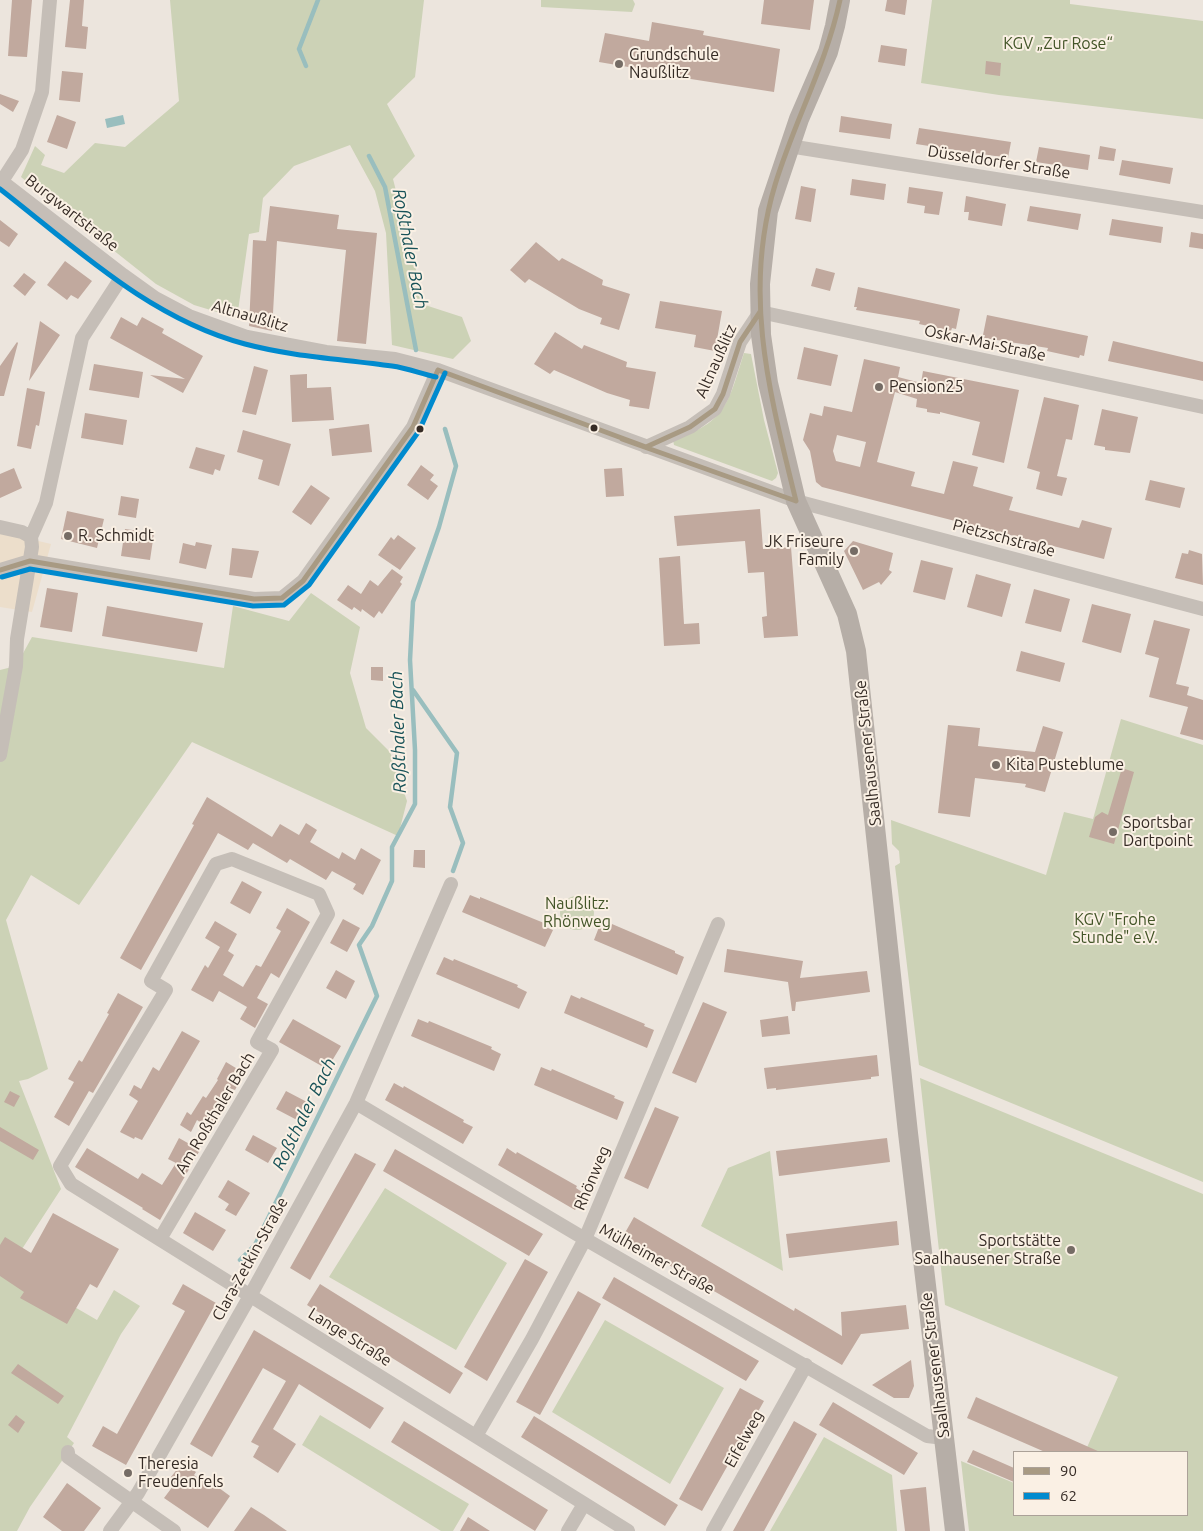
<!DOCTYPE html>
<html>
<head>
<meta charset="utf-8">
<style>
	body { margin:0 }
	#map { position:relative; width:1203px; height:1531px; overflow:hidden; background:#ece5dd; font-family:Ubuntu,sans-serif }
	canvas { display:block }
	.legend { position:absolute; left:1013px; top:1451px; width:175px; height:65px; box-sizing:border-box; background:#faf0e4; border:1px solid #aba198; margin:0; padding:6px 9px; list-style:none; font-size:15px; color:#352b25 }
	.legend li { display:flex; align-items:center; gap:10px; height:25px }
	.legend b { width:25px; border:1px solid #aba198 }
</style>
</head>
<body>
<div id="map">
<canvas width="1203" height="1531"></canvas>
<ul class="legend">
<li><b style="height:6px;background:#a89a83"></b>90</li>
<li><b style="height:6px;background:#008ace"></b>62</li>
</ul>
</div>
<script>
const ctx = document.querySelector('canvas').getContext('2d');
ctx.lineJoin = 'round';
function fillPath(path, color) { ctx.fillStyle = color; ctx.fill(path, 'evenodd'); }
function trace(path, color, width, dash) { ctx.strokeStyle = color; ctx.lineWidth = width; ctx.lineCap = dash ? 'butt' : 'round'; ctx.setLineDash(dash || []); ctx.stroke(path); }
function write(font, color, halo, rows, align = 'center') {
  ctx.font = font + ' Ubuntu,sans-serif'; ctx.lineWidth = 4; ctx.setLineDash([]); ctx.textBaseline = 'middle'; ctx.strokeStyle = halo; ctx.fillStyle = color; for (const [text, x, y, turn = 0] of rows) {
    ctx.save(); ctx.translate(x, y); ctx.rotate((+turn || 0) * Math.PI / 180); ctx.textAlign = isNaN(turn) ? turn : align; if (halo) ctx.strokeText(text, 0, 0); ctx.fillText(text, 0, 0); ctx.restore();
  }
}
fillPath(new Path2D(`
	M170 0H424L415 77 387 104 415 156 393 179 425 305 462 317 471 341 453 359 392 345 386 233 375 191 350 145 294 166 263 198 259 232 249 234 237 318 194 305 156 284 21 177 35 146 45 155 41 165 64 173 95 143 125 147 179 101Z
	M541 0H633L635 4 632 12 541 7Z
	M932 0H1070V4L1203 21V119L999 95 921 83Z
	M744 353 751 354 764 420 778 473 776 478 772 481 674 445 673 440C727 422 728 403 744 353Z
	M311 593 360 627 350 673 366 728 390 752 407 801 398 836 192 742 79 905 31 875 6 920 48 1069 28 1079 19 1081 61 1189 9 1269 97 1320 114 1290 140 1306 121 1334 67 1437 74 1443 68 1452 30 1507 17 1531H0V670L16 666 32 637 224 668 233 606 289 621Z
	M1121 719 1203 745V1182L919 1065 895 866 900 863 899 851 892 844 891 820 1046 875 1064 812 1093 819Z
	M560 913a17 17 0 1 1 34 0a17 17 0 1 1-34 0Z
	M920 1078 1203 1194V1531H969L961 1461 1014 1483V1515H1187V1452H1085L1118 1377 945 1305Z
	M770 1151 783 1271 701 1226 728 1168Z
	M385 1188 507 1263 456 1350 329 1277Z
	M605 1320 724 1388 670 1484 552 1412Z
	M320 1415 469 1504 453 1531H441L302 1445Z
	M824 1437 892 1475 897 1531H770Z`), '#ccd2b6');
fillPath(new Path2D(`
	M0 532 51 544 32 612 0 607Z`), '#ecdecb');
fillPath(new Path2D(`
	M123 115 125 124 107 128 105 119Z`), '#99bebe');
trace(new Path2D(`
	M306 66 299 49 318 0
	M369 156 385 187 416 350
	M413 690 457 753 450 807 463 843 453 871
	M240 1260 255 1245 377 996 359 945 372 926 392 881V847L415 804V750L410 660 413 602 439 527 456 466 445 429`), '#99bebe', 4.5);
fillPath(new Path2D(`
	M12 0H32L27 57 8 56Z
	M70 0H84L82 26 88 27 86 49 65 47Z
	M764 0H814L810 30 761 24Z
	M887 0H907L905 15 885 11Z
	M652 22 704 31 703 35 780 49 774 92 646 72V70L599 62 605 33 649 41Z
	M881 45 907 49 905 66 878 62Z
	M986 61 1001 63 1000 76 985 74Z
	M62 71 83 73 80 102 59 100Z
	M0 94 19 101 13 112 0 104Z
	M57 115 76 122 67 149 47 142Z
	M841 116 892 124 890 139 839 132Z
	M919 128 1011 142 1008 158 916 144Z
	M1100 146 1116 149 1114 161 1098 159Z
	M1039 147 1090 155 1088 170 1036 162Z
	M1122 160 1173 168 1170 184 1119 175Z
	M852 179 886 184 884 200 850 195Z
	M801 186 816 189 811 222 795 219Z
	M909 187 943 192 939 215 924 213 925 206 907 203Z
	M966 196 1006 204 1002 226 968 220 969 212H964Z
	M270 206 339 215 337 229 377 233 366 344 337 341 346 250 277 241 272 331 249 326 253 240 266 241Z
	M1030 206 1081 214 1078 230 1027 221Z
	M1112 219 1163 227 1161 243 1109 235Z
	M0 220 18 234 9 247 0 241Z
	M1191 232 1203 234V249L1189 247Z
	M536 242 559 261 562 258 603 280 602 285 630 294 619 330 600 324 602 318 579 309 529 279 525 283 510 270Z
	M65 261 92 281 78 299 71 295 67 300 47 285Z
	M816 268 835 273 830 291 811 286Z
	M24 273 36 282 25 296 13 286Z
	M858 287 960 309 956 329 952 328 951 331 919 324 920 321 856 310 857 307H854Z
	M660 301 722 311 715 351 694 347 696 335 655 328Z
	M987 315 1088 336 1084 356 1080 355 1079 358 1047 351 1048 348 984 338 985 335H983Z
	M121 317 137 326 142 317 164 329 162 333 203 356 183 393 150 375 185 379 110 338Z
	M40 321 60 335 29 381Z
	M555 332 582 349 584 345 627 362 626 367 656 372 649 409 629 406 630 400 607 393 554 370 550 374 534 364Z
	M1113 341 1203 362V381L1108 361Z
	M17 342 18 343 4 396H0V366Z
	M804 347 838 355 831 386 797 379Z
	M864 359 900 367 898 377 921 383 923 371 1019 390 1004 463 972 455 980 422 940 412V414L927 412V409L916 407 917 399 895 392 877 462 915 472 911 486 944 494 953 461 978 467 973 486 1013 497 1009 510 1079 528 1082 520 1112 528 1104 559 822 487 816 482 810 451 803 440 810 413 822 416 824 406 852 412ZM837 435 866 442 860 467 836 461 833 451Z
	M94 364 143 372 139 398 89 390Z
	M254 366 268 370 256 415 242 412Z
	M307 374V388L331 387 334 420 292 422 290 375Z
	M27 388 45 392 39 426 36 425 31 449 17 446Z
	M1044 397 1079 405 1072 440 1066 439 1057 476 1067 478 1062 496 1036 489 1040 472 1027 468Z
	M1102 409 1138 417 1130 453 1105 450V447L1094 445Z
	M85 413 127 420 123 445 81 438Z
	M369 424 372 452 332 456 329 429Z
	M243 430 291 444 279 486 258 479 263 460 237 452Z
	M196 447 225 455 220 471 215 469 213 475 189 468Z
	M421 465 434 475 430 480 438 486 428 500 407 485Z
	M14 468 22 488 0 498V474Z
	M622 468 624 496 606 497 604 469Z
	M1150 480 1185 488 1180 508 1145 500Z
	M311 485 330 498 311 525 292 512Z
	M121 496 139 499 136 518 118 515Z
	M760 509 763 549 791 547 798 636 764 638 762 617 767 616 764 572 748 573 745 541 677 546 674 516Z
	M67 511 104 519 97 548 61 539Z
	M125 529 154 533 150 560 121 556Z
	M398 535 416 548 400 570 378 555 391 537 394 540Z
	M853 541 893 553 889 570 892 572 881 585 879 582 863 590 844 551Z
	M196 542 212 545 206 569 179 563 183 543 195 546Z
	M232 548 259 551 252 578 229 575Z
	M1189 550 1202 554 1203 585 1175 578 1182 553 1188 554Z
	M680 556 684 624 699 623 700 644 664 646 659 558Z
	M921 560 953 568 945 600 913 592Z
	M392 569 403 577 400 582 402 584 382 614 379 611 374 618 362 609 361 612 354 607 352 610 337 600 348 585 361 594 370 580 378 586Z
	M976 574 1011 584 1002 617 967 607Z
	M47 588 78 593 72 632 40 627Z
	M1034 589 1070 599 1061 632 1025 623Z
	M1092 604 1131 614 1121 653 1082 642Z
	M107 606 203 623 197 652 102 636Z
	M1154 620 1190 629 1176 684 1189 687 1187 695 1203 700V740L1180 734 1188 707 1149 697 1159 658 1145 654Z
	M1021 651 1065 663 1060 682 1016 671Z
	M371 667H383V681L371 680Z
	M948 725 980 728 978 746 1035 752 1043 726 1063 732 1045 792 1025 787 1026 784 975 778 970 817 938 813Z
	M1122 768 1134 772 1114 844 1089 837 1095 817 1102 812 1108 815Z
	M207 797 272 837 280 824 299 835 306 823 317 830 310 842 339 859 342 852 355 860 361 848 381 860 363 895 353 889 356 884 332 871 326 880 290 859 287 863 253 843 248 850 218 833 141 970 120 958 194 825 192 824Z
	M414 850H425V868L413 867Z
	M242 881 262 892 250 914 230 903Z
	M470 895 480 899V897L544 923 543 926 553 930 545 947 462 912Z
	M287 908 310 922 279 978 271 973 257 998 268 1004 255 1028 240 1019 247 1007 219 991 213 1002 191 990 205 965 208 968 220 947 205 938 215 921 237 934 228 951 234 955 223 975 243 987 256 965 261 967 281 931 276 928Z
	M343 919 360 928 347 952 330 943Z
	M601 922 611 926 612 924 675 951V953L684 957 677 975 594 940Z
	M727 949 803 961 800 978 867 971 870 992 796 1002 795 1011H792L788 982 724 972Z
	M444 957 453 961 454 959 518 985 517 987 527 992 519 1009 436 974Z
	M336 970 355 981 346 999 326 988Z
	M118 993 143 1007 93 1093 89 1091 69 1126 54 1117 74 1082 68 1079 79 1060 82 1062 109 1014 107 1013Z
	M571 995 580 999 581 997 645 1024 644 1026 654 1030 647 1048 564 1013Z
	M703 1002 727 1012 696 1083 672 1073Z
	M788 1016 790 1034 762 1037 760 1020Z
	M293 1019 341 1046 327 1069 279 1042Z
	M418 1019 428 1023 429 1021 492 1047 491 1049 501 1054 494 1071 411 1036Z
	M182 1031 200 1041 142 1140 135 1137 134 1139 120 1132 138 1101 129 1095 134 1085 141 1089 153 1067 159 1071Z
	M877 1055 879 1076 871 1077V1079L776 1090V1088L767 1089 764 1068Z
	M226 1062 244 1073 235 1090 229 1088 218 1105 222 1107 209 1128 197 1120 191 1132 180 1125 187 1112 191 1115 203 1096 206 1098 218 1080 217 1079Z
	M541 1067 551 1071 552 1069 615 1096 614 1098 624 1102 617 1120 534 1085Z
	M394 1083 403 1088 404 1086 464 1120 463 1122 473 1127 463 1144 385 1100Z
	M10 1091 20 1096 14 1107 4 1102Z
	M286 1091 307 1102 297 1120 276 1109Z
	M655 1107 679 1117 648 1189 624 1178Z
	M0 1127 39 1150 33 1160 0 1141Z
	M253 1135 277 1148 268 1163 245 1150Z
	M179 1138 200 1150 160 1220 142 1209 143 1208 75 1167 87 1148 138 1179 142 1173 162 1185 176 1163 168 1159Z
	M887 1138 890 1162 779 1176 776 1151Z
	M507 1148 516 1154 517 1152 577 1186 576 1188 585 1194 575 1210 498 1165Z
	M395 1149 543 1234 529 1256 383 1171Z
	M355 1153 376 1164 310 1280 290 1268Z
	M228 1180 250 1193 236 1216 225 1210 229 1204 218 1197Z
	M195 1212 226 1230 213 1251 183 1233Z
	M53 1213 119 1249 97 1288 90 1284 67 1324 20 1298 24 1292 0 1276V1245L5 1237 31 1253Z
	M634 1217 794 1311 795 1308 842 1336 841 1312 906 1305 909 1329 861 1334 842 1365 622 1238Z
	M897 1221 899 1245 789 1258 786 1234Z
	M525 1259 548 1272 487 1381 464 1367Z
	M614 1277 759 1361 746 1381 602 1298Z
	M183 1284 216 1303 126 1465 92 1446 103 1426 117 1434 185 1311 172 1304Z
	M320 1284 463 1373 450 1394 307 1305Z
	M578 1291 601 1304 540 1415 516 1402Z
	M254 1330 384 1408 370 1429 299 1384 273 1429 296 1444 278 1473 253 1457 259 1446 251 1442 286 1381 263 1368 212 1457 190 1444Z
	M911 1360 914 1386 909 1398H894L872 1385Z
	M18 1364 64 1396 58 1404 11 1373Z
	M740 1388 764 1401 702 1511 679 1499Z
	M976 1397 1100 1452H1045L967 1418Z
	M833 1402 918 1453 904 1475 819 1425Z
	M16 1415 25 1422 18 1433 8 1425Z
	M534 1416 678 1505 665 1526 521 1437Z
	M404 1421 548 1510 535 1531 391 1442Z
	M794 1421 817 1434 764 1531H733Z
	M973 1450 1014 1468V1482L967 1462Z
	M182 1463 196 1472 194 1475 212 1488 215 1485 230 1496 208 1528 164 1498 173 1486 167 1482Z
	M67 1483 101 1508 84 1531H62L43 1517Z
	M926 1487 930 1531H905L900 1490Z
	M251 1507 264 1515 287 1531H234Z
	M468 1517 490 1531H460Z`), '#c1a99e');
trace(new Path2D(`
	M789 146 1203 212
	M0 180 123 275 155 298 189 316 247 337 326 352 395 359 438 370 796 501 1203 609
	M2 181 22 150 42 92 50 0
	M646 447 690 427 715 409 723 394 740 342 760 312 1203 407
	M0 527 22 532 31 537 32 547 17 639 16 666 0 755
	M31 537 46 503 82 338 123 275
	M0 570 30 561 254 599 282 598 303 581 413 427 438 370
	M356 1103 585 1239 927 1436 944 1438
	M160 1239 272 1050 257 1042 328 914 319 894 232 859 216 864 151 981 166 990 60 1166 71 1184 628 1531
	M476 1436 532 1339 585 1239 718 924
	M68 1452V1457L174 1531
	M110 1531 138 1493 250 1296 356 1103 451 884
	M568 1531 584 1504
	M713 1531 806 1365`), '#c5beb7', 14);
trace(new Path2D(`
	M840 0 835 26 828 52 799 119 768 211 760 284 761 335 768 383 796 501 847 614 856 651 908 1133 955 1531`), '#b6aea7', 20);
trace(new Path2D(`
	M438 370 646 447 690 427 715 409 723 394 740 342 760 312
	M622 439 796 501
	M796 501C770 395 742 294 775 185 794 122 826 65 840 0
	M0 570 30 561 254 599 282 598 303 581 413 427 438 370`), '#a89a83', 5);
trace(new Path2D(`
	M0 189C76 248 150 319 245 344 294 357 343 359 392 366 407 368 422 374 436 377
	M2 577 30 569 253 606 284 605 309 585 419 431 445 373`), '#008ace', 5);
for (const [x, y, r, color] of [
	[619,64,5,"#756c65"],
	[879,387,5,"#756c65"],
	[594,428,4.5,"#352b25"],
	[420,429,4.5,"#352b25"],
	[68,536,5,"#756c65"],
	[854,551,5,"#756c65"],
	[996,765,5,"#756c65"],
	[1113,832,5,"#756c65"],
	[1071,1250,5,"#756c65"],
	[128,1473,5,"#756c65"]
]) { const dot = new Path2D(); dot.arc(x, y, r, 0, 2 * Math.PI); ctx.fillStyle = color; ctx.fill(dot); trace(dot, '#faf0e4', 2); }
write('16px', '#435528', '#faf0e4', [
	["KGV „Zur Rose“",1058,44],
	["Naußlitz:",577,904],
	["Rhönweg",577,922],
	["KGV \"Frohe",1115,920],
	["Stunde\" e.V.",1115,938]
]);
write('16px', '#352b25', '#faf0e4', [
	["Grundschule",629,55],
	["Naußlitz",629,73],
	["Pension25",889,387],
	["R. Schmidt",78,536],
	["JK Friseure",844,542,"right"],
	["Family",844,560,"right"],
	["Kita Pusteblume",1006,765],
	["Sportsbar",1123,823],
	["Dartpoint",1123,841],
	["Sportstätte",1061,1241,"right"],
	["Saalhausener Straße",1061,1259,"right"],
	["Theresia",138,1464],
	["Freudenfels",138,1482]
], 'left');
write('16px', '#352b25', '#faf0e4', [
	["Düsseldorfer Straße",999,162,9],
	["Burgwartstraße",72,213,38],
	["Altnaußlitz",250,316,16],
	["Oskar-Mai-Straße",985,343,12],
	["Altnaußlitz",716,361,-66],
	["Pietzschstraße",1004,538,15],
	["Saalhausener Straße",868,753,-96],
	["Am Roßthaler Bach",215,1113,-59],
	["Rhönweg",592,1178,-67],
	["Clara-Zetkin-Straße",250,1259,-61],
	["Mülheimer Straße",657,1259,29],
	["Lange Straße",350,1337,32],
	["Saalhausener Straße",935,1365,-97],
	["Eifelweg",744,1439,-61]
]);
write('italic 18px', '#195359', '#faf0e4', [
	["Roßthaler Bach",410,249,79],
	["Roßthaler Bach",398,732,-92],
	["Roßthaler Bach",304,1114,-64]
]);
</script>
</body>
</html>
